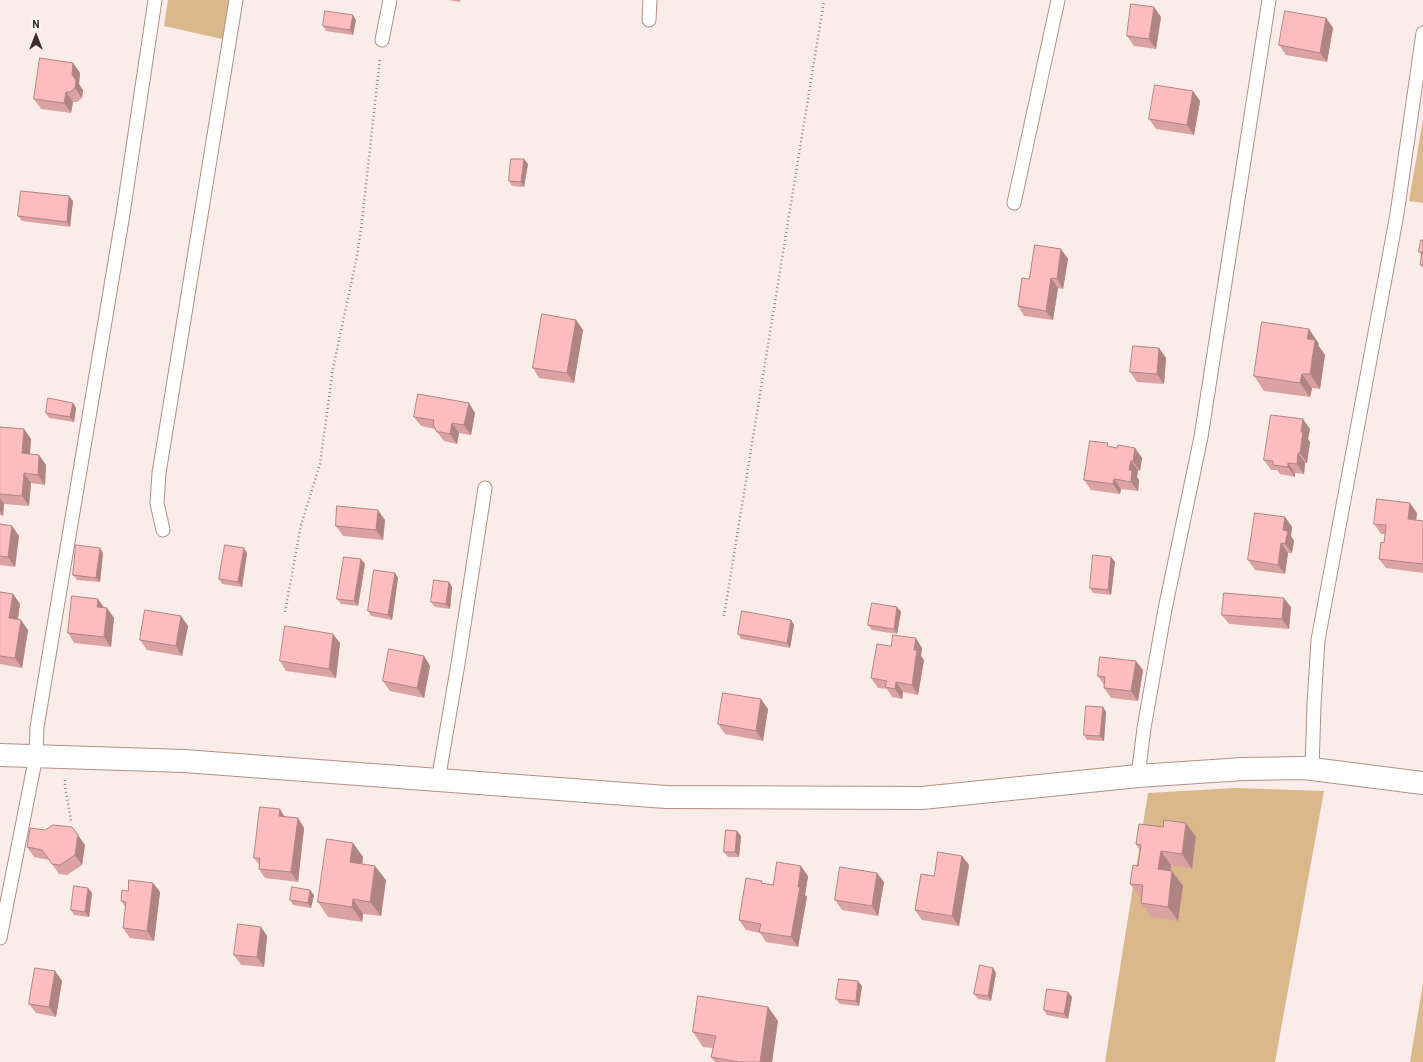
<!DOCTYPE html>
<html>
<head>
<meta charset="utf-8">
<style>
	body { margin:0 }
	#map { position:relative; width:1423px; height:1062px; overflow:hidden; background:#faece8; font-family:Barlow,sans-serif }
	canvas { display:block }
	.north { position:absolute; left:16px; top:16px; width:40px; height:40px; -webkit-text-stroke:3px #fdfdfd; paint-order:stroke; rotate:0deg; font-size:11px; font-weight:700; line-height:16px; text-align:center; color:#3c2f2b }
	.north::after { content:''; display:block; margin:auto; width:14px; height:18px; background:#3c2f2b; clip-path:polygon(50% 0,100% 100%,50% 72%,0 100%) }
</style>
</head>
<body>
<div id="map">
<canvas width="1423" height="1062"></canvas>
<div class="north">N</div>
</div>
<script>
const ctx = document.querySelector('canvas').getContext('2d');
ctx.lineJoin = 'round';
function fillPath(path, color) { ctx.fillStyle = color; ctx.fill(path, 'evenodd'); }
function trace(path, color, width, dash) { ctx.strokeStyle = color; ctx.lineWidth = width; ctx.lineCap = dash ? 'butt' : 'round'; ctx.setLineDash(dash || []); ctx.stroke(path); }
fillPath(new Path2D(`
	M168 0H238L231 41 164 26Z
	M1423 120V203L1409 201Z
	M1235 788 1324 791 1275 1062H1105L1148 793Z
	M1423 983V1062H1410Z`), '#dab88b');
const service = new Path2D(`
	M649 20 650 0
	M382 40 390 0
	M1014 203 1058 0
	M163 530 157 503 159 473 236 0
	M1312 769 1314 705 1318 640 1397 214 1423 33
	M1138 776 1144 728 1165 609 1201 437 1269 0
	M438 781 458 664 485 488
	M0 938 36 756 37 727 123 214 155 0`);
const minor = new Path2D(`
	M0 755 184 761 666 797 922 798 1138 776 1243 769 1304 768 1423 783`);
trace(service, '#b09087', 15);
trace(minor, '#b09087', 24);
trace(new Path2D(`
	M285 612 301 525 320 464 333 368 356 261 361 230 380 58
	M724 616 824 0
	M65 780V786L71 821`), '#958884', 2.5, [1, 3]);
trace(service, '#fff', 13);
trace(minor, '#fff', 22);
fillPath(new Path2D(`
	M448 0H460V2Z
	M1161 17 1156 49 1134 46 1127 36Z
	M1326 18 1333 28 1327 62 1286 55 1279 45Z
	M356 20 353 35 326 31 323 26Z
	M73 63 80 73 79 84 83 90 82 98 77 102H73L71 113 41 109 34 99Z
	M1193 91 1200 101 1194 135 1156 129 1149 119Z
	M524 159 528 164 524 187 512 186 509 181Z
	M73 201 70 227 22 221 18 216Z
	M1423 240V268L1420 265 1422 256 1419 252Z
	M1061 249 1068 259 1063 289 1058 288 1053 320 1024 316 1018 306 1029 279Z
	M576 320 583 330 574 383 539 378 533 368Z
	M1309 329 1319 344 1318 345 1325 355 1320 389 1312 388 1310 397 1264 391 1254 376Z
	M1159 348 1166 358 1164 384 1137 382 1130 372Z
	M73 403 76 408 74 422 49 418 46 413Z
	M475 413 471 435 459 433 457 444 444 441 435 429 421 426 414 417Z
	M0 427 31 439 30 454 39 455 46 465 45 485 31 483 29 506 4 504 3 516 0 515Z
	M1310 429 1308 439 1310 442 1307 463H1305L1304 474 1295 473V477L1280 474 1277 470H1271L1264 460Z
	M1117 448H1135L1142 458 1140 471 1138 470 1137 477 1139 480 1138 491 1121 489 1120 494 1091 490 1084 480Z
	M1417 513 1416 520 1423 521V573L1386 568 1379 559 1384 543 1385 534H1381L1374 524Z
	M1285 517 1292 527 1291 536 1294 541 1292 553H1288L1285 574 1255 570 1248 560Z
	M385 520 383 540 343 536 336 526Z
	M0 524 12 526 19 536 15 567 0 565Z
	M103 553 100 582 77 580 73 575Z
	M247 553 242 587 222 584 219 579Z
	M1111 557 1115 562 1111 595 1093 593 1090 588Z
	M365 564 358 606 341 604 337 599Z
	M395 573 398 578 392 620 371 616 368 611Z
	M449 582 452 587 450 609 435 607 431 602Z
	M0 592 13 594 20 604 18 620 28 630 22 668 0 664Z
	M104 607 107 608 114 618 111 647 74 643 68 633Z
	M897 607 901 612 897 634 872 630 868 625Z
	M1291 607 1289 629 1229 624 1222 615Z
	M181 616 188 626 182 656 147 650 140 640Z
	M791 620 794 625 790 648 741 639 738 634Z
	M340 643 336 678 286 671 280 661Z
	M891 646 922 648 921 656 924 660 918 695 903 692 902 699 892 697 887 689 878 688 871 678Z
	M424 656 430 666 424 698 390 691 383 681Z
	M1143 670 1138 701 1111 698 1104 688V685L1098 676Z
	M761 699 768 709 763 741 725 734 718 724Z
	M1103 707 1106 712 1104 741 1087 740 1084 735Z
	M285 817 298 818 304 828 298 882 265 878 259 869V865L254 858Z
	M737 831 741 836 739 857H728L724 852Z
	M1196 837 1192 869 1171 865 1170 871H1172L1183 886 1178 921 1151 917 1141 903V898L1130 884 1138 866 1140 851 1136 844Z
	M353 843 363 857 362 864 386 880 381 916 363 914 362 922 328 917 318 902Z
	M85 845 82 865 67 875 59 874 49 860 34 857 27 847Z
	M962 856 969 865 959 926 922 920 915 910Z
	M808 876 805 895 807 897 798 947 766 942 760 933 746 930 739 920 763 883 773 885Z
	M884 882 878 916 842 910 835 900Z
	M153 883 160 892 154 941 130 938 123 928 126 908 121 901 128 891Z
	M88 888 92 893 89 917 74 915 71 910Z
	M314 895 311 908 293 905 290 900Z
	M261 927 267 936 264 967 241 965 234 955Z
	M55 971 62 981 56 1017 36 1013 29 1004Z
	M996 973 991 1001 978 999 974 994Z
	M862 986 859 1006 840 1004 836 999Z
	M1072 997 1068 1019 1047 1015 1044 1010Z
	M768 1007 778 1021 772 1062H715L711 1057 713 1048 703 1047 693 1032Z`), '#daa2a3');
fillPath(new Path2D(`
	M1154 7 1161 17 1156 49 1149 39Z
	M353 15 356 20 353 35 350 30Z
	M1326 18 1333 28 1327 62 1320 53Z
	M73 63 80 73 79 84 83 90 82 98 75 88 72 75Z
	M1193 91 1200 101 1194 135 1187 125Z
	M66 92 73 102 71 113 64 103Z
	M524 159 528 164 524 187 521 182Z
	M69 196 73 201 70 227 67 222Z
	M1061 249 1068 259 1063 289 1057 279Z
	M1051 278 1058 288 1053 320 1046 311Z
	M576 320 583 330 574 383 567 373Z
	M1309 329 1319 344 1318 345 1325 355 1320 389 1310 374 1307 339Z
	M1159 348 1166 358 1164 384 1157 374Z
	M1302 374 1312 388 1310 397 1300 383Z
	M73 403 76 408 74 422 70 417Z
	M469 403 475 413 471 435 464 425Z
	M1303 419 1310 429 1308 439 1310 442 1307 463 1300 453 1301 432Z
	M452 423 459 433 457 444 450 434Z
	M24 429 31 439 29 463 22 453Z
	M1135 448 1142 458 1140 471 1133 461Z
	M1298 453 1305 463 1304 474 1297 464Z
	M39 455 46 465 45 485 38 475Z
	M1131 461 1138 470 1137 477 1139 480 1138 491 1131 482 1129 470Z
	M1288 463 1295 473V477L1288 467Z
	M24 473 31 483 29 506 22 496Z
	M1114 479 1121 489 1120 494 1113 484Z
	M0 498 4 504 3 516 0 511Z
	M1410 503 1417 513 1415 529 1408 519Z
	M378 510 385 520 383 540 376 530Z
	M1285 517 1292 527 1291 536 1294 541 1292 553 1285 544 1283 530Z
	M12 526 19 536 15 567 8 557Z
	M1281 543 1288 553 1285 574 1278 565Z
	M100 548 103 553 100 582 96 578Z
	M244 548 247 553 242 587 238 582Z
	M1111 557 1115 562 1111 595 1108 590Z
	M361 559 365 564 358 606 354 601Z
	M395 573 398 578 392 620 388 615Z
	M449 582 452 587 450 609 446 604Z
	M13 594 20 604 16 628 9 618Z
	M1284 598 1291 607 1289 629 1282 619Z
	M98 599 105 609 97 607Z
	M897 607 901 612 897 634 894 629Z
	M107 608 114 618 111 647 104 637Z
	M181 616 188 626 182 656 176 646Z
	M21 620 28 630 22 668 15 658Z
	M791 620 794 625 790 648 787 643Z
	M333 634 340 643 336 678 329 669Z
	M916 638 922 648 921 656 924 660 918 695 912 685 914 650Z
	M424 656 430 666 424 698 417 688Z
	M1136 661 1143 670 1138 701 1131 691Z
	M896 682 903 692 902 699 895 689Z
	M761 699 768 709 763 741 756 731Z
	M1103 707 1106 712 1104 741 1100 736Z
	M280 809 286 819 279 816Z
	M298 818 304 828 298 882 291 872Z
	M1186 823 1196 837 1192 869 1182 854Z
	M737 831 741 836 739 857 735 852Z
	M78 835 85 845 82 865 75 855Z
	M353 843 363 857 361 876 350 862Z
	M1161 851 1171 865 1169 884 1158 869Z
	M962 856 969 865 959 926 952 916Z
	M375 866 386 880 381 916 370 902Z
	M801 866 808 876 805 895 807 897 798 947 791 937 798 887Z
	M1172 871 1183 886 1178 921 1168 907Z
	M877 873 884 882 878 916 872 906Z
	M153 883 160 892 154 941 147 931Z
	M88 888 92 893 89 917 85 912Z
	M310 890 314 895 311 908 308 903Z
	M353 899 363 914 362 922 352 907Z
	M261 927 267 936 264 967 257 957Z
	M993 968 996 973 991 1001 988 996Z
	M55 971 62 981 56 1017 49 1007Z
	M858 981 862 986 859 1006 856 1001Z
	M1068 992 1072 997 1068 1019 1064 1014Z
	M768 1007 778 1021 772 1062H760Z`), '#b18484');
const building = new Path2D(`
	M1131 4 1154 7 1149 39 1127 36Z
	M325 11 353 15 350 30 323 26Z
	M1285 11 1326 18 1320 53 1279 45Z
	M40 58 73 63 72 75 76 80 75 88 70 92H66L64 103 34 99Z
	M1155 85 1193 91 1187 125 1149 119Z
	M511 159H524L521 182 509 181Z
	M21 191 69 196 67 222 18 216Z
	M1421 240H1423V265H1420L1422 252H1419Z
	M1035 245 1061 249 1057 279 1051 278 1046 311 1018 306 1022 278 1029 279Z
	M542 314 576 320 567 373 533 368Z
	M1262 322 1309 329 1307 339 1315 340 1310 374H1302L1300 383 1254 376Z
	M1133 346 1159 348 1157 374 1130 372Z
	M418 394 469 403 464 425 452 423 450 434 440 432H437L433 425 434 420 414 417Z
	M48 398 73 403 70 417 46 413Z
	M1271 415 1303 419 1301 432H1303L1300 453H1298L1297 464 1288 463V467L1273 465V461L1264 460Z
	M0 427 24 429 22 453 39 455 38 475 24 473 22 496 0 494Z
	M1090 441 1108 443 1107 446 1117 448 1118 445 1135 448 1133 461H1131L1129 470H1132L1131 482 1114 479 1113 484 1084 480Z
	M1377 499 1410 503 1408 519 1423 521V564L1379 559 1381 542 1384 543 1386 525 1374 524Z
	M337 506 378 510 376 530 336 526Z
	M1255 513 1285 517 1283 530 1288 531 1285 544 1281 543 1278 565 1248 560Z
	M0 524 12 526 8 557 0 556Z
	M76 545 100 548 96 578 73 575Z
	M225 545 244 548 238 582 219 579Z
	M1093 555 1111 557 1108 590 1090 588Z
	M344 557 361 559 354 601 337 599Z
	M374 570 395 573 388 615 368 611Z
	M434 580 449 582 446 604 431 602Z
	M0 592 13 594 9 618 21 620 15 658 0 656Z
	M1224 593 1284 598 1282 619 1222 615Z
	M72 596 98 599 97 607 107 608 104 637 68 633Z
	M872 603 897 607 894 629 868 625Z
	M145 610 181 616 176 646 140 640Z
	M742 611 791 620 787 643 738 634Z
	M285 626 333 634 329 669 280 661Z
	M893 635 916 638 914 650H917L912 685 896 682 895 689 885 687 887 681 871 678 877 644 891 646Z
	M389 649 424 656 417 688 383 681Z
	M1100 657 1136 661 1131 691 1104 688 1105 677 1098 676Z
	M723 693 761 699 756 731 718 724Z
	M1086 706 1103 707 1100 736 1084 735Z
	M260 807 280 809 279 816 298 818 291 872 259 869 260 858H254Z
	M1164 820 1186 823 1182 854 1161 851 1158 869 1172 871 1168 907 1141 903 1143 885 1130 884 1133 865 1138 866 1141 845 1136 844 1139 824 1163 827Z
	M53 825 72 827 78 835 75 855 60 865 52 864 42 850 27 847 30 828 45 830Z
	M726 830 737 831 735 852H724Z
	M327 839 353 843 350 862 375 866 370 902 353 899 352 907 318 902Z
	M938 852 962 856 952 916 915 910 921 874 934 876Z
	M777 862 801 866 798 887H800L791 937 759 932 761 924 739 920 746 878 762 881 761 883 773 885Z
	M840 867 877 873 872 906 835 900Z
	M129 880 153 883 147 931 123 928 126 902 121 901 122 890 128 891Z
	M74 886 88 888 85 912 71 910Z
	M292 887 310 890 308 903 290 900Z
	M238 924 261 927 257 957 234 955Z
	M980 965 993 968 988 996 974 994Z
	M35 968 55 971 49 1007 29 1004Z
	M839 979 858 981 856 1001 836 999Z
	M1047 989 1068 992 1064 1014 1044 1010Z
	M698 996 768 1007 760 1062H739L711 1057 716 1036 693 1032Z`);
fillPath(building, '#fdbcbd');
trace(building, '#b18484', 1);
</script>
</body>
</html>
